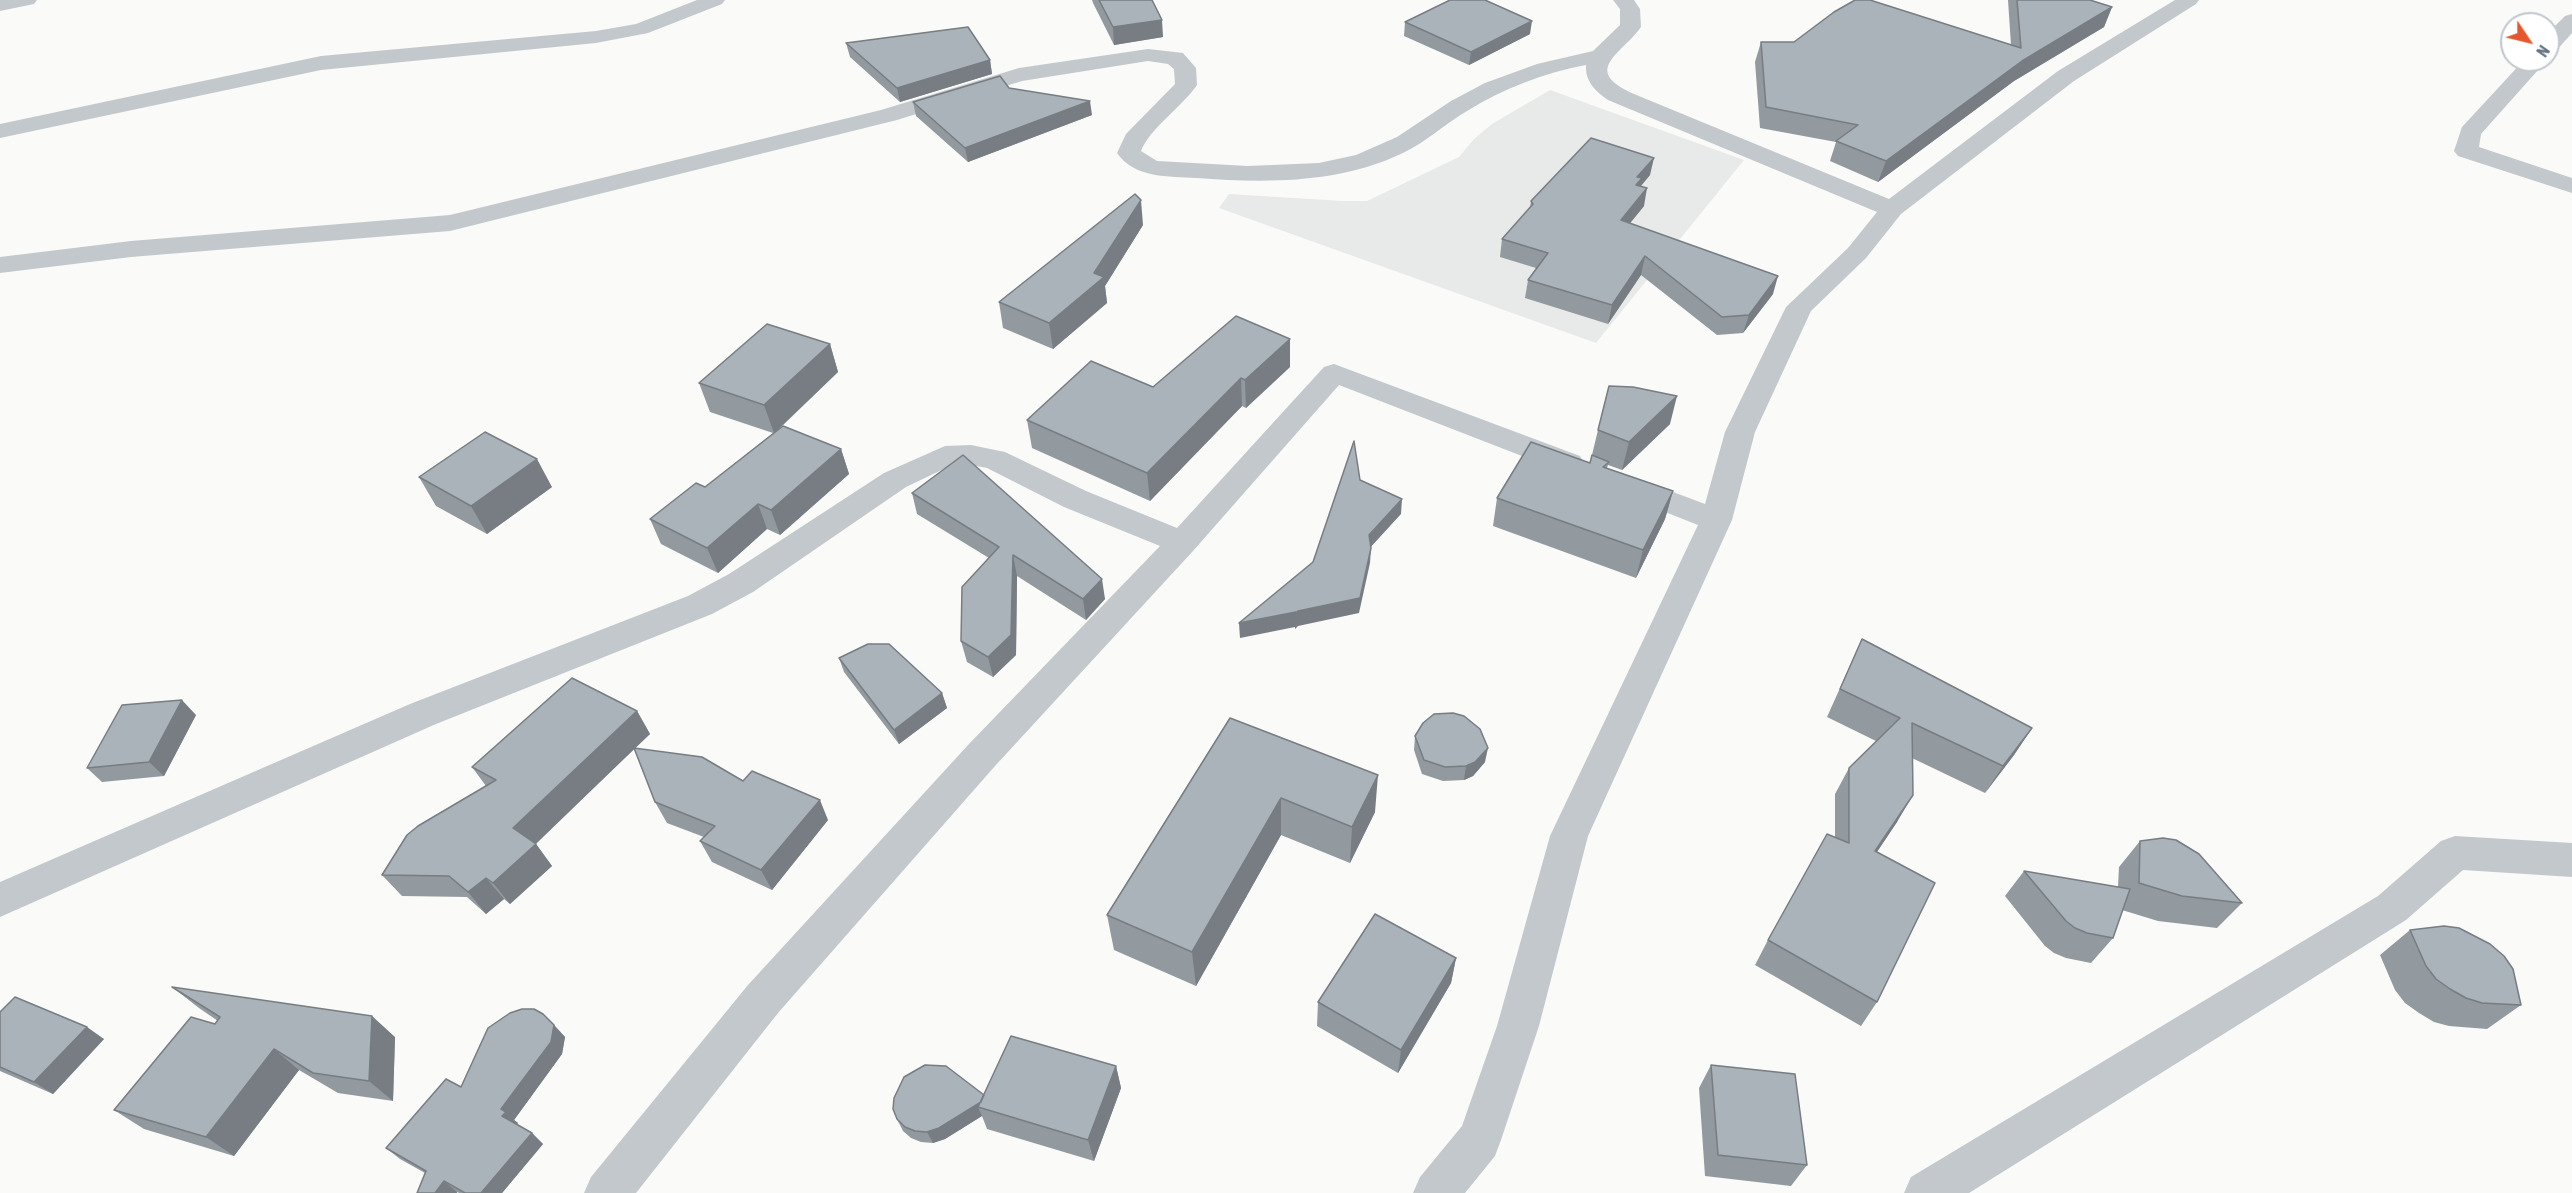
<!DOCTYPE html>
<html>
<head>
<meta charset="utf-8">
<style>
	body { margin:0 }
	#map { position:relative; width:2572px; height:1193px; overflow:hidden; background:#fafaf8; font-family:"Asap Condensed",sans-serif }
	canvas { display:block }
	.north { position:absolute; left:2500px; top:12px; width:60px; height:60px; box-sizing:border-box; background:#fff; border:2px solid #c1c8cd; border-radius:50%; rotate:125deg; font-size:16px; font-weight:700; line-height:24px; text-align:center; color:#657683 }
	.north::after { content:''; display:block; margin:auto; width:21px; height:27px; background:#e4572e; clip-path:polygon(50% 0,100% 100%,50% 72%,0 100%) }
</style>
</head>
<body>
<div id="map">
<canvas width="2572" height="1193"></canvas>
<div class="north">N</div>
</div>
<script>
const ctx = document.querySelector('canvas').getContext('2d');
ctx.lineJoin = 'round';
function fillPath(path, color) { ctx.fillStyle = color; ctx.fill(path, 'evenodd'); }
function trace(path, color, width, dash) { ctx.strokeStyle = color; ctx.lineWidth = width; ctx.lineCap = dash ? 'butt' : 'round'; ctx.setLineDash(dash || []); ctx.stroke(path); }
fillPath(new Path2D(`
	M1550 90 1744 160 1596 343 1219 208 1229 194 1342 201H1367L1459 157 1474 139 1492 124Z`), '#e8e9e9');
fillPath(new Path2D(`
	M0 0H37L34 4 0 11Z
	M697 0H725L722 4 648 33 596 43 321 70 0 138V124L321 56 596 31 636 24Z
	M1613 0H1634L1640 9 1641 27C1622 54 1580 70 1634 94L1889 199 2058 71 2175 0H2199L2196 4 2074 81 1901 214 1866 258 1811 311 1755 432 1732 520 1588 836 1539 1026 1501 1140 1495 1156 1465 1193H1413L1420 1177 1462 1126 1497 1026 1550 836 1698 525 1617 493 1613 486 1617 479 1628 475 1705 504 1725 432 1786 307 1848 248 1877 212 1608 100C1595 91 1585 81 1586 65 1544 73 1504 88 1467 111 1445 124 1426 142 1403 153 1338 184 1266 183 1196 178 1169 176 1135 179 1117 153L1126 134 1175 84 1174 69 1168 64 1148 61 1022 81 897 120 450 231 131 257 0 273V257L131 241 450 215 881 110 1019 68 1148 49 1183 53 1196 68 1197 85C1182 107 1150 128 1141 151L1157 161 1248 166 1319 163 1356 155 1397 137 1451 101 1485 83 1537 64 1593 51 1620 25V9Z
	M2572 14V33L2556 51 2548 52V33L2565 16Z
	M2524 60H2547L2481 134 2479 147 2572 178V193L2458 156 2454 151 2462 127Z
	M1334 364 1580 456 1584 463 1580 470 1569 473 1558 470 1339 385 1193 551 995 766 778 1013 636 1193H584L591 1177 748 985 969 744 1160 546 1064 507 987 468 971 465 950 466 906 487 753 592 712 614 436 724 0 917V882L410 704 688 596 729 574 884 473 945 446 971 445 1005 452 1086 491 1177 528 1324 367Z
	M2455 836 2572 843V877L2463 870 2406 920 1969 1193H1904L1911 1177 2378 896 2441 841Z`), '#c3c8cc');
fillPath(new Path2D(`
	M1092 0H1152L1163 37 1114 45 1093 3Z
	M2008 0H2090L2112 7 2104 27 2014 81 1878 182 1830 161 1836 142 1760 128 1755 62 1761 42 2011 45Z
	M1405 22 1530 34 1469 65 1404 36Z
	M846 43 990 60 992 74 900 102 850 57Z
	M1009 88 1092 115 968 162 916 116 913 102Z
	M1650 175 1641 186 1644 206 1630 223 1773 294 1743 333 1717 335 1641 275 1608 324 1525 298 1528 280 1536 268 1500 257 1502 239 1530 208 1531 201Z
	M1143 225 1105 286 1107 303 1053 349 1003 328 999 302Z
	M1290 339V367L1246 408 1242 406 1150 501 1032 448 1027 420 1153 387Z
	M830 344 838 372 777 431 841 449 849 474 780 535 767 529 718 573 661 544 650 519 705 487 773 433 710 412 699 383Z
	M1670 424 1622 470 1608 465 1607 468 1673 491 1665 519 1636 578 1493 526 1497 498 1590 463 1592 455 1598 430Z
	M419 477 552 487 487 534 436 506Z
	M912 493 1105 599 1086 620 1017 576 1016 655 993 677 967 662 961 641 989 558 917 514Z
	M1862 639 2032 728 2014 755 1985 793 1912 758 1897 822 1877 852V1002L1861 1026 1755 965 1768 940 1835 837V794L1849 768 1876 741 1827 717Z
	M839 658 942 693 947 708 899 744 844 672Z
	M637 711 650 734 635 748 743 781 828 820 772 890 712 862 700 841 704 837 667 823 655 802 634 749 536 844 552 866 510 904 504 899 486 914 467 897 402 896 382 875 486 786 472 767Z
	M196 715 164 776 102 782 87 768Z
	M1230 718 1375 812 1350 863 1281 835 1196 986 1114 950 1107 915Z
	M1415 736 1485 762 1473 776 1464 780 1443 781 1422 774 1414 750Z
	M2140 841 2242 903 2217 928 2158 921 2122 910 2113 938 2091 963 2066 958 2054 953 2045 946 2005 896 2024 871 2118 887 2119 867Z
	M2410 930 2521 1005 2487 1029 2449 1026 2434 1022 2419 1013 2405 1003 2395 990 2380 955Z
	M1456 958 1451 983 1398 1073 1317 1026 1318 1002Z
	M172 987 395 1037 393 1101 338 1093 299 1070 234 1156 144 1129 114 1110 215 1024 218 1021 199 1008Z
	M0 1012 104 1039 53 1094 0 1071Z
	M554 1025 565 1037 562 1054 514 1120 518 1123 517 1124 532 1133 543 1144 502 1193H459L457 1192V1193H417L425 1173 400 1159 386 1148 461 1087Z
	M1711 1065 1807 1165 1791 1186 1705 1176 1699 1088Z
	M1116 1066 1121 1088 1094 1161 987 1129 982 1116 945 1139 933 1143 921 1142 911 1138 903 1131 897 1119 984 1095Z`), '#929a9f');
fillPath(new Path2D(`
	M2112 7 2104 27 2014 81 1878 182 1886 161 2022 61Z
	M1162 20 1163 37 1114 45 1113 27Z
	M1532 21 1530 34 1469 65 1471 52Z
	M990 60 992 74 900 102 897 88Z
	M1090 101 1092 115 968 162 965 148Z
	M1654 158 1650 175 1633 195 1637 177Z
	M1647 188 1644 206 1618 238 1621 220Z
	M1141 200 1143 225 1105 286 1107 303 1053 349 1049 323 1094 273Z
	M1645 256 1641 275 1608 324 1612 305Z
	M1778 276 1773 294 1743 333 1749 315Z
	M1290 339V367L1246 408 1245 380Z
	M830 344 838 372 774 433 764 405Z
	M1241 378 1242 406 1150 501 1147 473Z
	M1677 396 1670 424 1622 470 1629 442Z
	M841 449 849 474 780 535 771 510Z
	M537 459 552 487 487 534 471 506Z
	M1673 491 1665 519 1636 578 1643 550Z
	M1402 499 1401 514 1368 550 1369 535Z
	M758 504 767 529 718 573 707 548Z
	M1371 548 1370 563 1359 613 1298 626 1295 629V627L1240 638 1239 623 1296 612Z
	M1013 555 1017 576 1016 655 993 677 988 657Z
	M1102 579 1105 599 1086 620 1083 599Z
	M942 693 947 708 899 744 894 730Z
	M182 700 196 715 164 776 149 762Z
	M637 711 650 734 529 850 513 828Z
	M2032 728 2014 755 1985 793 2003 766Z
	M1488 748 1485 762 1473 776 1464 780 1466 766Z
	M1378 775 1375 812 1350 863 1352 827Z
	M1913 795 1897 822 1860 877 1875 851Z
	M1281 798V835L1196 986 1192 952Z
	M820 800 828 820 772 890 761 870Z
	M536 844 552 866 510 904 493 883Z
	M486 878 504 899 486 914 468 892Z
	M1456 958 1451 983 1398 1073 1401 1050Z
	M372 1016 395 1037 393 1101 369 1081Z
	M554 1025 565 1037 562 1054 514 1120 518 1123 514 1127 502 1116 501 1109Z
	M87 1027 104 1039 53 1094 34 1082Z
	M274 1049 299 1070 234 1156 206 1137Z
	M1116 1066 1121 1088 1094 1161 1088 1140Z
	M988 1098 978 1107 982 1116 945 1139 933 1143 927 1132Z
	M532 1133 543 1144 502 1193H481Z
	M444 1181 457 1192V1193H435Z`), '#777d82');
const building = new Path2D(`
	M1099 0H1152L1162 20 1113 27Z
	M1450 0H1485L1532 21 1471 52 1405 22Z
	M1855 0H1870L2021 48 2017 0H2090L2112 7 2022 61 1886 161 1836 141 1858 125 1766 107 1761 42H1794L1834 12Z
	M968 27 990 60 897 88 846 43Z
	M1000 76 1009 88 1090 101 965 148 913 102Z
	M1591 138 1654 158 1637 177 1642 178 1636 185 1647 188 1621 220 1778 276 1749 315 1722 317 1645 256 1612 305 1528 280 1548 253 1502 239 1533 204 1531 201Z
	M1135 194 1141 200 1094 273 1104 277 1049 323 999 302Z
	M1236 316 1290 339 1245 380 1241 378 1147 473 1027 420 1091 361 1153 387Z
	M767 324 830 344 764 405 699 383Z
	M1609 386 1633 387 1677 396 1629 442 1598 430Z
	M783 426 841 449 771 510 758 504 707 548 650 519 696 483 705 487Z
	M485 432 537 459 471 506 419 477Z
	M1354 441 1360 480 1402 499 1369 535 1371 548 1360 598 1298 611 1295 615 1296 612 1239 623 1313 562Z
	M1531 442 1590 463 1592 455 1609 462 1603 467 1673 491 1643 550 1497 498Z
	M963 455 1102 579 1083 599 1013 555 1011 635 988 657 961 641 962 587 999 547 912 493Z
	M1862 639 2032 728 2003 766 1912 723 1913 795 1875 851 1935 883 1877 1002 1768 940 1827 834 1849 843V768L1900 718 1840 689Z
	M868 644H889L942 693 894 730 839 658Z
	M572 678 637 711 513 828 536 844 493 883 486 878 468 892 449 876 382 875 407 835 418 826 496 780 472 767Z
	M182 700 149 762 87 768 122 705Z
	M1453 713 1464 716 1480 729 1488 748 1475 762 1466 766 1445 767 1424 760 1415 736 1423 723 1434 714Z
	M1230 718 1378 775 1352 827 1281 798 1192 952 1107 915Z
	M634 748 702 757 743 781 752 771 820 800 761 870 700 841 715 826 655 802Z
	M2163 838 2176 840 2199 854 2242 903 2182 896 2139 883 2140 841Z
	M2024 871 2130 889 2113 938 2087 933 2075 928 2066 921Z
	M1375 914 1456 958 1401 1050 1318 1002Z
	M2444 926 2459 928 2490 944 2504 956 2513 969 2521 1005 2482 1003 2466 998 2450 989 2436 979 2426 966 2410 930Z
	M172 987 372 1016 369 1081 313 1073 274 1049 206 1137 114 1110 191 1017 215 1024 220 1017Z
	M15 997 87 1027 34 1082 0 1067V1012Z
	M522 1009H534L543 1014 554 1025 551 1042 501 1109 506 1112 502 1116 532 1133 481 1193H465L444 1181 435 1193H417L426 1171 386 1148 446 1079 461 1087 488 1028 510 1013Z
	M1011 1036 1116 1066 1088 1140 978 1107Z
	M925 1065 946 1066 984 1095 981 1102 939 1128 927 1132 915 1131 905 1127 897 1119 893 1109 894 1098 904 1077Z
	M1711 1065 1795 1074 1807 1165 1718 1155Z`);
fillPath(building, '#aab3b9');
trace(building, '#777d82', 1.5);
</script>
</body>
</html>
